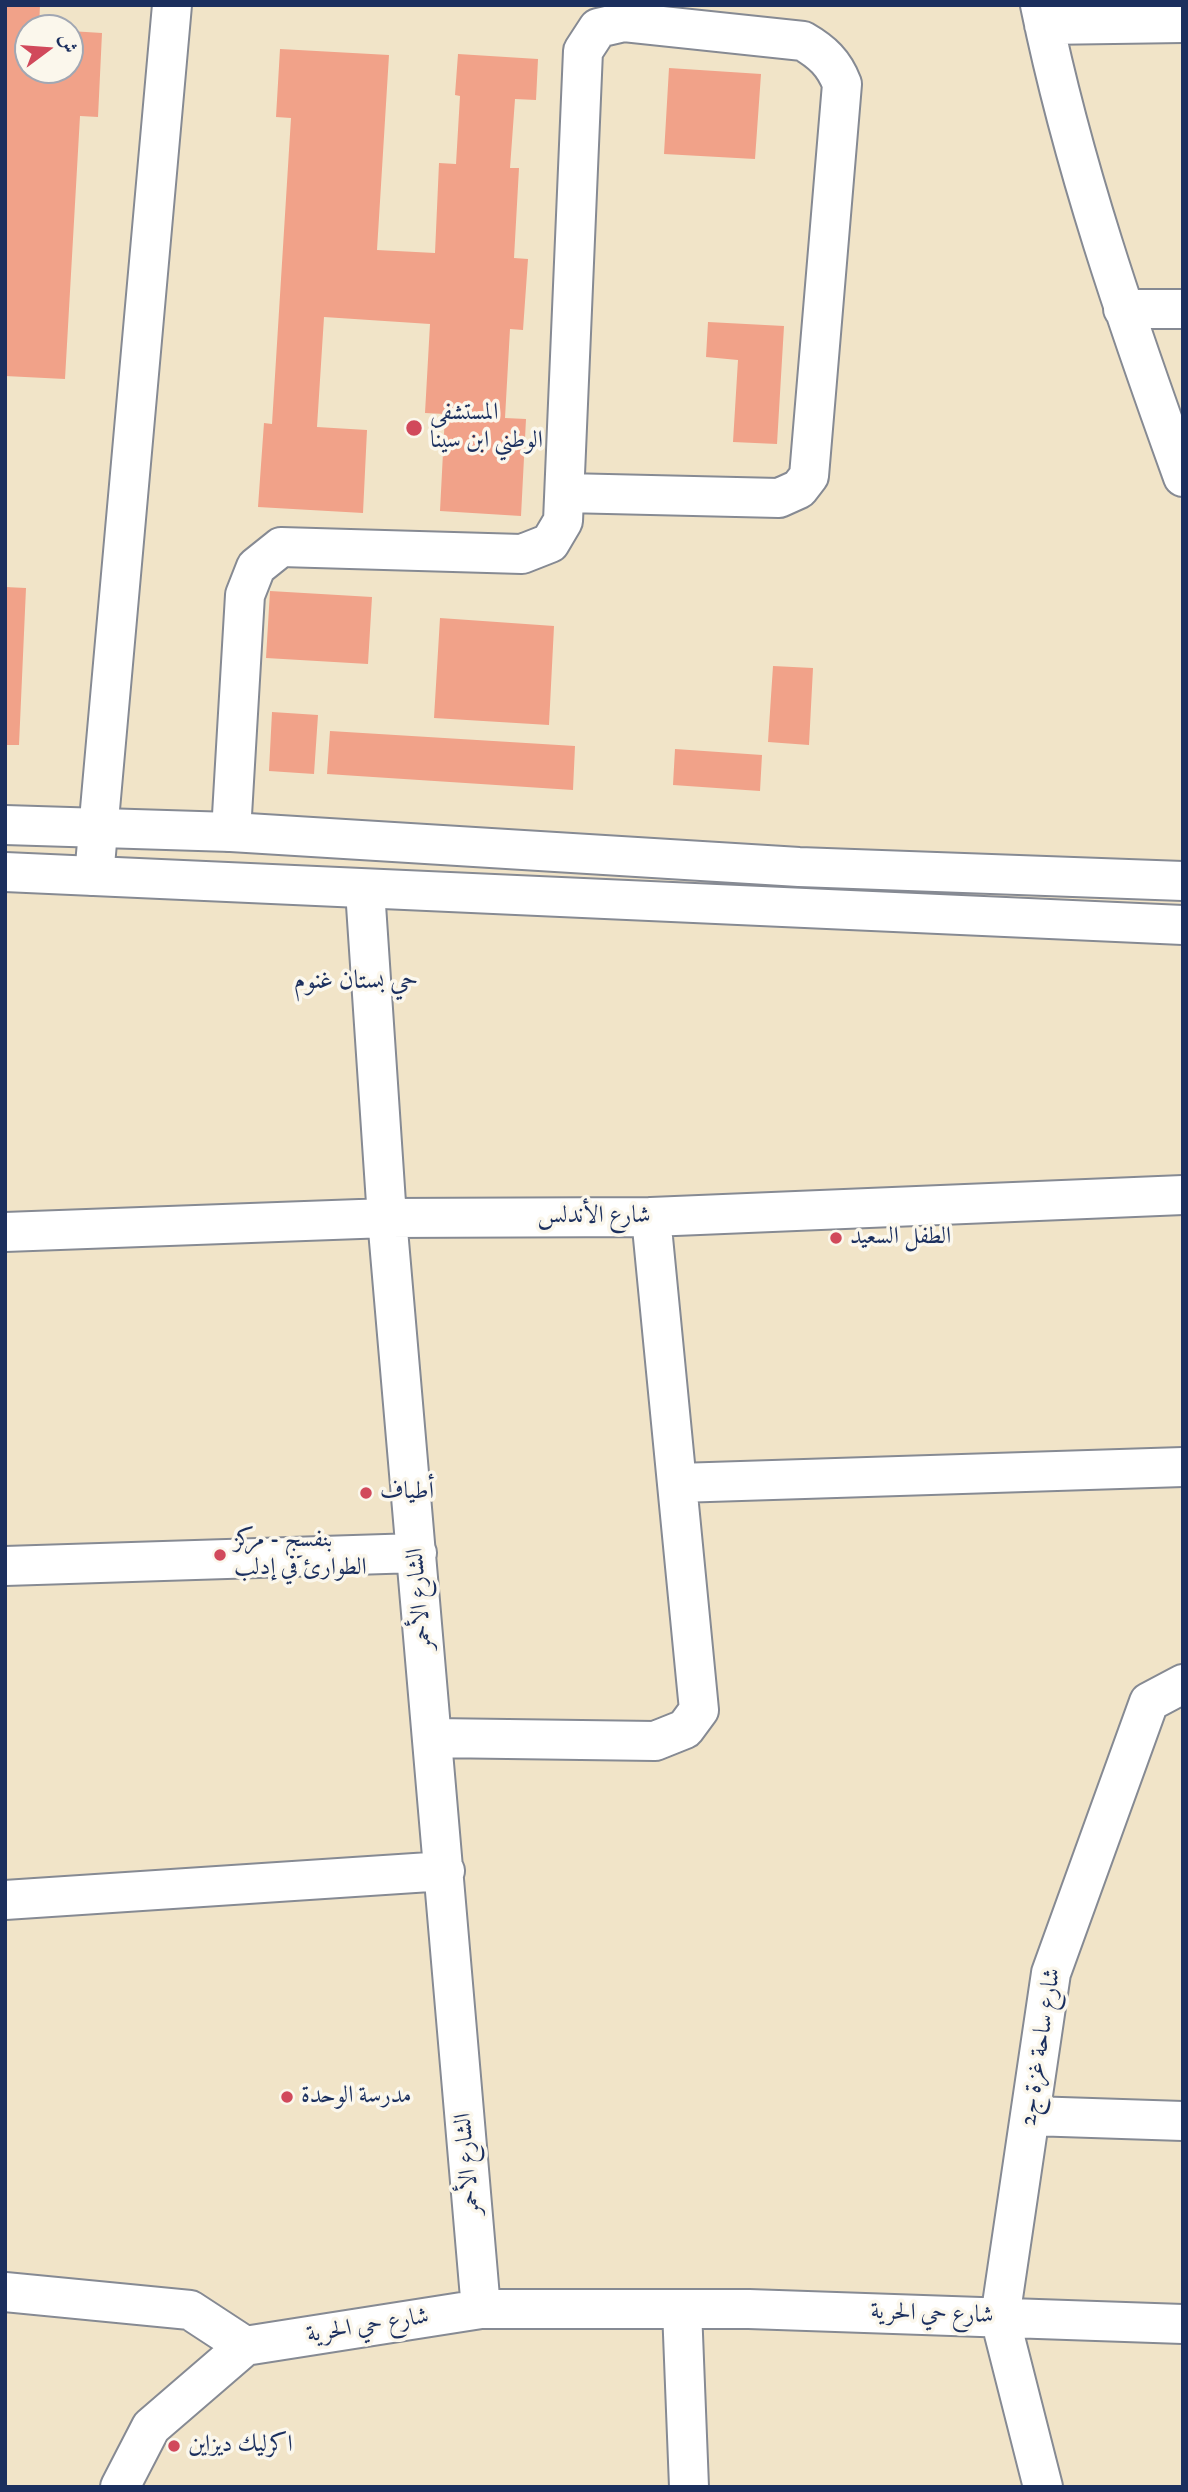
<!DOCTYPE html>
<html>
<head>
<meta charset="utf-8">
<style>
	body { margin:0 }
	#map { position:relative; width:1188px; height:2492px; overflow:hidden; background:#f1e4c8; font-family:"IM FELL DW Pica",Amiri,serif }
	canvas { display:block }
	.frame { position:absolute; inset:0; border:7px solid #1b2f5e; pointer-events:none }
	.north { position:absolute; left:14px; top:14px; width:70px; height:70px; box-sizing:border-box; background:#fbf7ec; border:2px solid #a1a7b3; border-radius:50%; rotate:74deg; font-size:19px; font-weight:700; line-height:28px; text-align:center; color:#1b2f5e }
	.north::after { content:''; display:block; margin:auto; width:24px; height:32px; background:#d1495b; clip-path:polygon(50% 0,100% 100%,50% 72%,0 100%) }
</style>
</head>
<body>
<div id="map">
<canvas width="1188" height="2492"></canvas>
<div class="frame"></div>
<div class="north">ش</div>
</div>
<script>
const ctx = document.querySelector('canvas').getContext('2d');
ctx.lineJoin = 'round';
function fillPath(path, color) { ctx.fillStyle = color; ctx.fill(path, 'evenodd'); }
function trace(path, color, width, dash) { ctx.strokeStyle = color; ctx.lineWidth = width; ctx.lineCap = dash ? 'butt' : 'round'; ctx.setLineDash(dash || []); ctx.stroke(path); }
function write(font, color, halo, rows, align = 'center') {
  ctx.font = font + ' "IM FELL DW Pica",Amiri,serif'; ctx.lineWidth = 7; ctx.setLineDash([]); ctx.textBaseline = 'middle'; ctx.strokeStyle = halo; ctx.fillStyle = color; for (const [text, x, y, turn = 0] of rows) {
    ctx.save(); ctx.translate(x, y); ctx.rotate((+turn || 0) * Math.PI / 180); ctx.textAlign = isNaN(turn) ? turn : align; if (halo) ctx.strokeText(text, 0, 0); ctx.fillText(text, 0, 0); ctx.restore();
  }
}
fillPath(new Path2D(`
	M5 5H40L39 28H28V70H70V31L102 33 98 117 80 116 65 379 5 376Z
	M280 49 389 55 377 250 435 253 439 163 456 164 460 96 455 95 458 54 538 59 536 100 515 99 510 168H519L514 258 528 259 523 330 510 329 505 418 526 419 521 516 440 511 445 414 425 413 430 324 324 317 317 427 367 430 363 513 258 507 264 423 272 424 291 118 276 117Z
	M669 68 761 74 755 159 664 154Z
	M708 322 784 326 777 444 733 442 738 360 706 357Z
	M5 587 26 588 19 745H5Z
	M270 591 372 597 368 664 266 658Z
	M440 618 554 626 549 725 434 718Z
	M773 666 813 668 809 745 768 742Z
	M272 712 318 715 314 774 269 771Z
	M330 731 575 746 573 790 327 774Z
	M675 749 762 755 760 791 673 785Z`), '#f1a289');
const minor = new Path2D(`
	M1040 5C1073 166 1127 322 1183 477
	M1044 25 1183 23
	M1123 309H1183
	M231 832 245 595 256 567 281 547 522 554 550 543 563 521 583 51 598 28 624 22 803 41C822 52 834 63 842 84L809 476 799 489 779 498 565 493
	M94 876 172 5
	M365 890 387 1218 481 2309
	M5 1232 387 1218 651 1217 1183 1195
	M678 1483 1183 1467
	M5 1566 417 1553
	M434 1738 655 1741 685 1729 699 1710 651 1217
	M5 1900 445 1871
	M1031 2116 1183 2121
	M5 2292 190 2310 245 2346
	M682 2309 689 2487
	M120 2487 151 2427 245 2346 481 2309H749L1183 2324
	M1043 2487 1000 2318 1051 1973 1149 1702 1183 1684`);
const major = new Path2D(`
	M5 825 231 832 799 867 1183 881
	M5 872 1183 925`);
trace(minor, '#868a93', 42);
trace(major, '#868a93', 42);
trace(minor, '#fff', 38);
trace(major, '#fff', 38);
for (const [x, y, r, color] of [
	[414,428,9,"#d1495b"],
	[836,1238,7,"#d1495b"],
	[366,1493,7,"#d1495b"],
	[220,1555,7,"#d1495b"],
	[287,2097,7,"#d1495b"],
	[174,2446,7,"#d1495b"]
]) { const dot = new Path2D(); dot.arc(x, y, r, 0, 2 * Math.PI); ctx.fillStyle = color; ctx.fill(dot); trace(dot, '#fbf7ec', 2.5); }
write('24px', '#1b2f5e', '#fbf7ec', [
	["المستشفى",430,414],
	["الوطني ابن سينا",430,442],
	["الطفل السعيد",850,1238],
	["أطياف",380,1493],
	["بنفسج - مركز",234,1541],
	["الطوارئ في إدلب",234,1569],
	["مدرسة الوحدة",301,2097],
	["اكرليك ديزاين",188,2446]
], 'left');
write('24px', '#1b2f5e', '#fbf7ec', [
	["شارع الأندلس",594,1217],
	["الشارع الأحمر",421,1599,-95],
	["شارع ساحة غزة ج2",1042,2047,-81],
	["الشارع الأحمر",469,2164,-95],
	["شارع حي الحرية",932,2315,2],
	["شارع حي الحرية",368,2327,-9]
]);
write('26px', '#1b2f5e', '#fbf7ec', [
	["حي بستان غنوم",356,983]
]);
</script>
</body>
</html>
